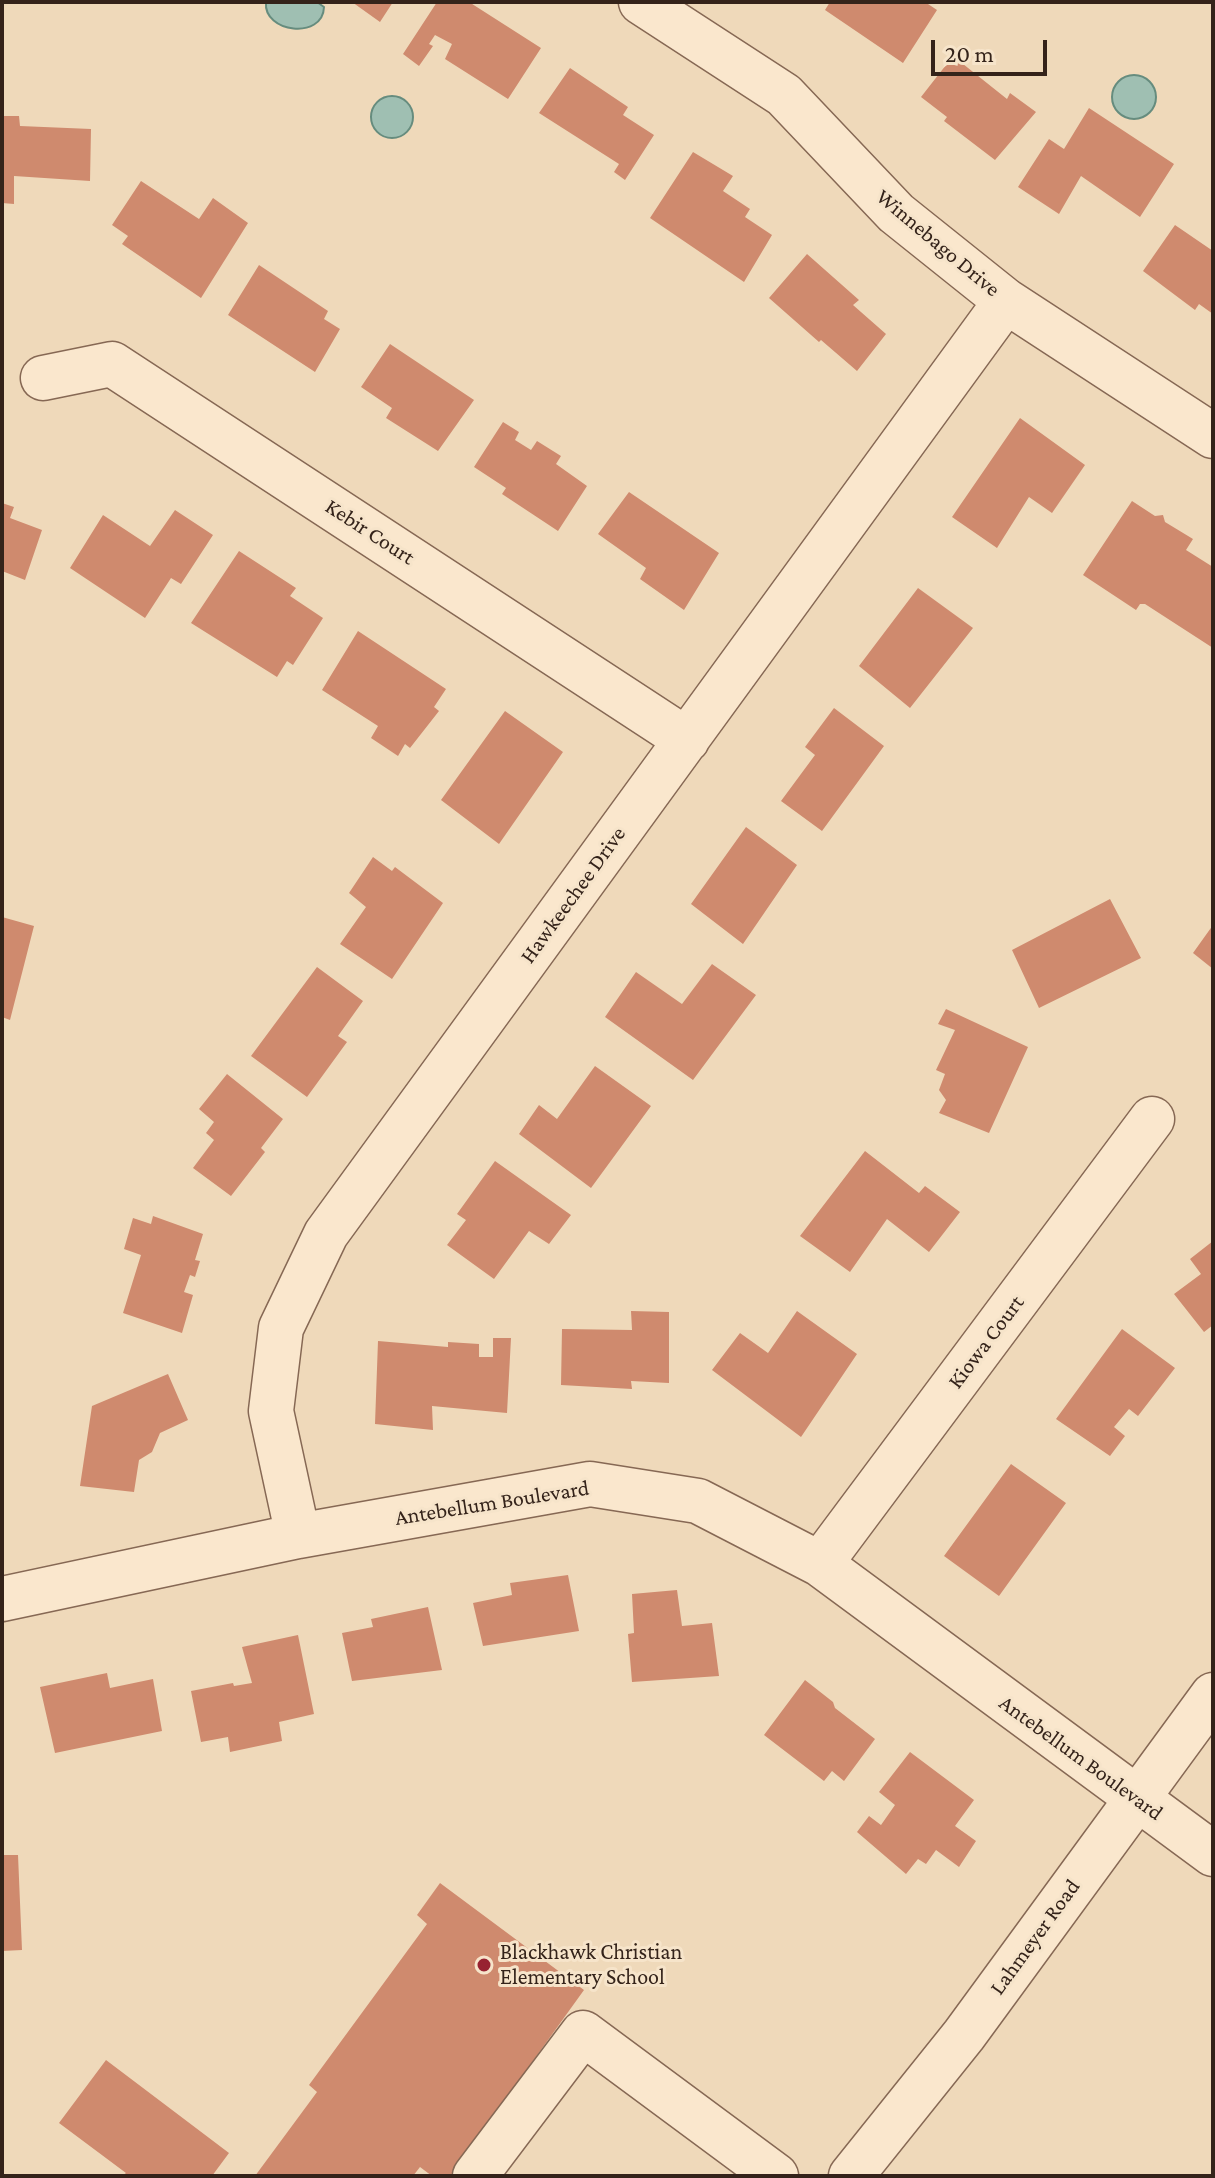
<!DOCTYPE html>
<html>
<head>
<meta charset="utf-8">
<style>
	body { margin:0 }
	#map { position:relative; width:1215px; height:2178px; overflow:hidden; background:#efd9ba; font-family:"Crimson Pro",serif }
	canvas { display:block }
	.frame { position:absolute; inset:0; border:4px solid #34231a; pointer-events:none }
	.scale { position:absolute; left:931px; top:40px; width:116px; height:36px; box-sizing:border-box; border:4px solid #34231a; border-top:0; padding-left:10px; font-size:24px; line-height:28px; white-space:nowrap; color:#34231a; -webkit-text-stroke:6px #f6e4ca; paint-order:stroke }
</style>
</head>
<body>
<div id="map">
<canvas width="1215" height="2178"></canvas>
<div class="frame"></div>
<div class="scale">20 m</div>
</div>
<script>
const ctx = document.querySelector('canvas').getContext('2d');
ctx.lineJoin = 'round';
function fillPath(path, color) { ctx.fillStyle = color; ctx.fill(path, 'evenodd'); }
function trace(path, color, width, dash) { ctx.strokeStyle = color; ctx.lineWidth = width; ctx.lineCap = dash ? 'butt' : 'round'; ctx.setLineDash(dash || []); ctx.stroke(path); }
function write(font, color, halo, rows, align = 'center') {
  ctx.font = font + ' "Crimson Pro",serif'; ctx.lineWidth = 6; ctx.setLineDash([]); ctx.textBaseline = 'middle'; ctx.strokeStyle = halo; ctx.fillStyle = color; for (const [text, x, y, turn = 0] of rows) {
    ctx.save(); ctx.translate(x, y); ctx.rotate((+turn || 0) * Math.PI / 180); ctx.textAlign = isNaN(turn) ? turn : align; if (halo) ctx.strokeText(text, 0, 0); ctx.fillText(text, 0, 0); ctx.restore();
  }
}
const water = new Path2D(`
	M266 2H317L324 7C323 40 263 33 266 2Z
	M1112 97a22 22 0 1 1 44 0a22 22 0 1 1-44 0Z
	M371 117a21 21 0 1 1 42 0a21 21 0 1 1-42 0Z`);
fillPath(water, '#9fbfb2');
trace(water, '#668c7e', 2);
fillPath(new Path2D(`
	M352 2H393L380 22Z
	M437 2H469L541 48 508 99 445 59 452 44 435 35 429 44 433 46 419 66 403 54Z
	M830 2H925L937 10 903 63 825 10Z
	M953 56 1007 99 1010 93 1036 112 995 160 944 121 947 117 921 97Z
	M570 68 628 107 623 115 654 135 625 180 614 172 619 164 539 113Z
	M1089 108 1174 164 1140 217 1081 176 1059 214 1018 187 1049 139 1064 149Z
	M2 116H19L20 126 91 129 90 181 14 176V204L2 203Z
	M693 152 733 176 723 191 750 209 745 217 772 235 744 282 650 218Z
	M141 181 199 219 213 198 248 223 201 298 122 244 128 236 112 225Z
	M1175 225 1213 251V314L1199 304 1195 310 1143 271Z
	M807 254 859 300 853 305 886 334 857 371 821 340 819 342 769 298Z
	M259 265 328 311 324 319 340 329 315 372 228 315Z
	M390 344 474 400 438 451 386 418 392 408 361 387Z
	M1020 418 1085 465 1052 513 1029 497 997 548 952 517Z
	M503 422 519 432 515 440 531 450 537 441 561 456 556 464 587 486 558 531 502 494 506 488 474 467Z
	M629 492 719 553 684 610 640 579 646 568 598 534Z
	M1132 501 1155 516 1163 515 1165 522 1193 539 1186 550 1213 567V648L1145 604H1140L1136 610 1083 575Z
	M2 503 14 507 10 518 42 530 25 580 2 571Z
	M175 510 213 535 181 584 171 578 145 618 70 568 103 515 150 546Z
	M239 551 296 588 290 596 323 618 293 665 287 661 277 677 191 623Z
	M918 588 973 628 910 708 859 666Z
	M358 631 446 689 434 707 439 711 410 748 405 744 398 756 371 738 378 726 322 690Z
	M834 708 884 746 822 831 781 801 815 755 805 747Z
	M505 711 563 752 499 844 441 800Z
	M746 827 797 865 743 944 691 904Z
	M373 857 392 871 395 867 443 903 392 979 340 944 366 907 349 893Z
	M1110 899 1141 958 1039 1008 1012 950Z
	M2 917 34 926 10 1020 2 1017Z
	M1213 925V969L1193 953Z
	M712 964 756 995 693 1080 605 1017 636 972 682 1004Z
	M317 967 363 1001 338 1036 347 1042 307 1097 251 1056Z
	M946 1009 1028 1047 989 1133 939 1113 946 1100 939 1090 945 1074 936 1070 955 1030 938 1024Z
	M595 1066 651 1106 591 1188 519 1134 539 1105 557 1119Z
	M227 1074 283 1119 261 1148 265 1152 231 1196 193 1168 214 1140 206 1133 214 1122 199 1109Z
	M865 1151 919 1193 925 1186 960 1212 929 1252 887 1219 850 1272 800 1236Z
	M495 1161 571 1215 549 1244 529 1231 494 1279 447 1245 466 1220 457 1214Z
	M153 1216 203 1234 195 1260 200 1261 195 1277 190 1275 184 1292 193 1295 182 1333 123 1313 141 1255 124 1249 133 1218 151 1224Z
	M1213 1241V1325L1204 1332 1174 1294 1201 1274 1190 1259Z
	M631 1311 669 1312V1383L631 1381 632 1389 561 1385 562 1329 632 1330Z
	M797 1311 857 1354 801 1437 712 1370 740 1333 768 1353Z
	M1122 1329 1175 1368 1138 1416 1129 1409 1114 1427 1125 1436 1110 1456 1056 1419Z
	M493 1338H511L507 1413 432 1406 433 1430 375 1424 378 1341 448 1347V1342L479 1344V1357H493Z
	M168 1374 188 1420 160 1433 152 1452 139 1460 134 1492 80 1486 92 1406Z
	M1011 1464 1066 1503 999 1596 944 1556Z
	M568 1575 579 1631 483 1646 473 1603 512 1595 510 1583Z
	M677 1590 682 1626 712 1623 719 1676 632 1682 628 1634 634 1633 632 1594Z
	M428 1607 442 1670 352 1681 342 1633 373 1627 371 1619Z
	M298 1635 314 1714 279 1722 282 1741 230 1752 228 1737 201 1742 191 1691 233 1683 234 1686 252 1683 242 1647Z
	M107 1673 110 1688 153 1679 162 1731 55 1753 40 1687Z
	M805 1680 833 1702 835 1708 875 1739 844 1781 832 1771 824 1781 764 1735Z
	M910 1752 974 1800 955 1826 976 1841 959 1867 936 1850 926 1864 918 1859 906 1874 857 1832 869 1816 881 1825 895 1805 879 1792Z
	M2 1855H18L22 1950 2 1951Z
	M440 1883 584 1990 450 2176H432L420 2167 413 2176H255L317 2092 309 2085 427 1924 417 1915Z
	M106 2060 229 2153 212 2176H122L126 2173 59 2123Z`), '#cf8a6e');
const minor = new Path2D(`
	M641 2 784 95 896 213 1006 301 1213 436
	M43 378 112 364 687 740
	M298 1536 271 1411 281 1328 326 1234 1006 301
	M820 1564 1152 1119
	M2 1599 298 1536 590 1484 698 1501 820 1564 1213 1854
	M475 2176 583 2033 776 2176
	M851 2176 964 2035 1213 1695`);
trace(minor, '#866854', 47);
trace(minor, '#fae7cd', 44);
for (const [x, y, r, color] of [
	[484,1965,8,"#972231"]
]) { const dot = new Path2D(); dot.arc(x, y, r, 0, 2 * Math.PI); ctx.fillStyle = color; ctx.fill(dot); trace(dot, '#f6e4ca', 3); }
write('22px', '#34231a', '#f6e4ca', [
	["Winnebago Drive",938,243,40],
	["Kebir Court",370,532,33],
	["Hawkeechee Drive",573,895,-54],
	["Kiowa Court",986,1342,-53],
	["Antebellum Boulevard",492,1503,-9],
	["Antebellum Boulevard",1081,1758,36],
	["Lahmeyer Road",1035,1937,-54]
]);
write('22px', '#34231a', '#f6e4ca', [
	["Blackhawk Christian",500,1952],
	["Elementary School",500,1977]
], 'left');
</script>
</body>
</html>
